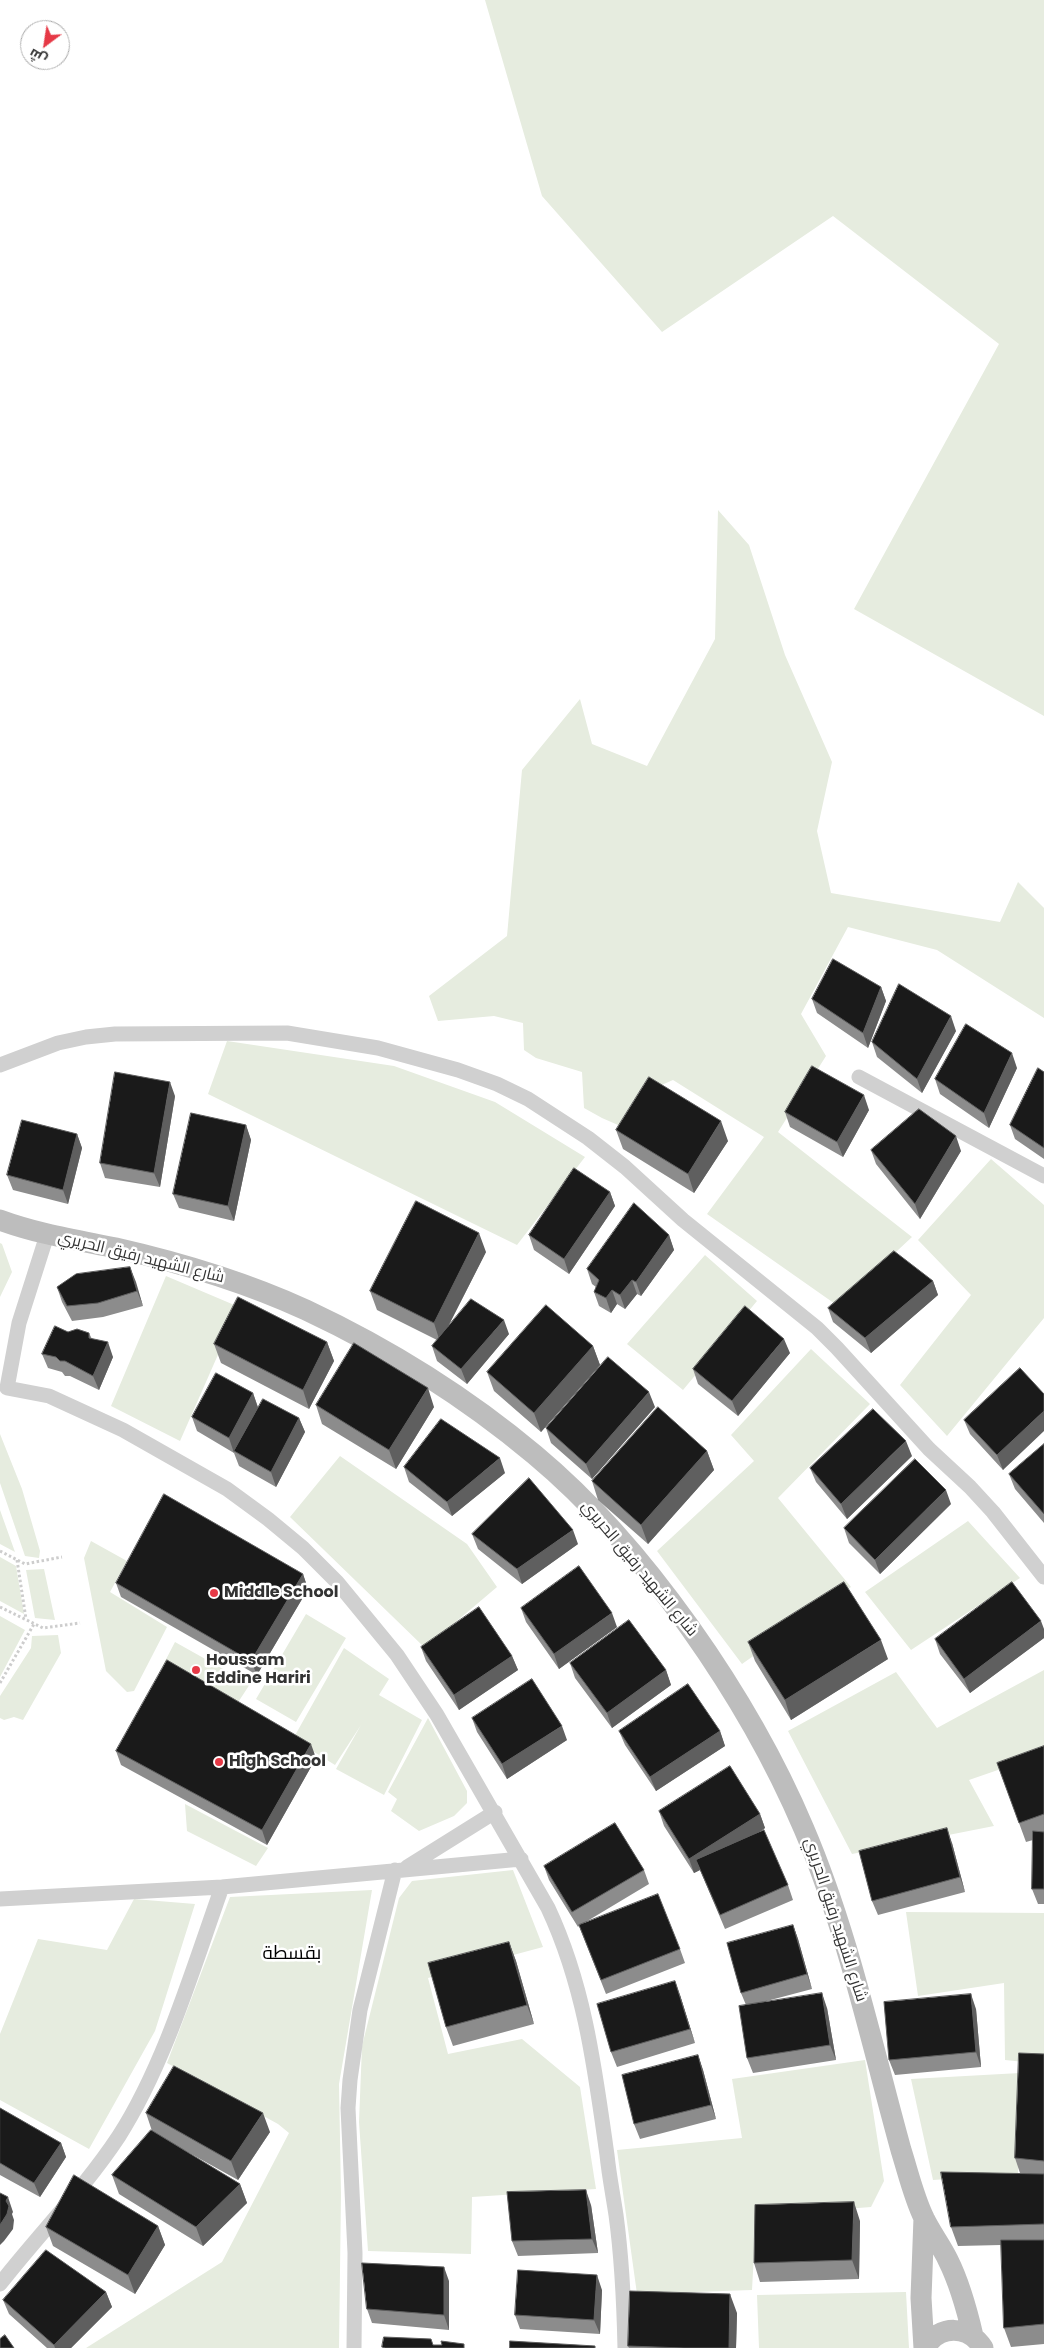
<!DOCTYPE html>
<html>
<head>
<meta charset="utf-8">
<style>
	body { margin:0 }
	#map { position:relative; width:1044px; height:2348px; overflow:hidden; background:#fff; font-family:Poppins,Cairo,sans-serif }
	canvas { display:block }
	.north { position:absolute; left:20px; top:20px; width:50px; height:50px; box-sizing:border-box; background:#fff; border:1px solid #adadad; border-radius:50%; rotate:211deg; font-size:14px; font-weight:700; line-height:20px; text-align:center; color:#333 }
	.north::after { content:''; display:block; margin:auto; width:18px; height:22px; background:#e63946; clip-path:polygon(50% 0,100% 100%,50% 72%,0 100%) }
</style>
</head>
<body>
<div id="map">
<canvas width="1044" height="2348"></canvas>
<div class="north">ش</div>
</div>
<script>
const ctx = document.querySelector('canvas').getContext('2d');
ctx.lineJoin = 'round';
function fillPath(path, color) { ctx.fillStyle = color; ctx.fill(path, 'evenodd'); }
function trace(path, color, width, dash) { ctx.strokeStyle = color; ctx.lineWidth = width; ctx.lineCap = dash ? 'butt' : 'round'; ctx.setLineDash(dash || []); ctx.stroke(path); }
function write(font, color, halo, rows, align = 'center') {
  ctx.font = font + ' Poppins,Cairo,sans-serif'; ctx.lineWidth = 5; ctx.setLineDash([]); ctx.textBaseline = 'middle'; ctx.strokeStyle = halo; ctx.fillStyle = color; for (const [text, x, y, turn = 0] of rows) {
    ctx.save(); ctx.translate(x, y); ctx.rotate((+turn || 0) * Math.PI / 180); ctx.textAlign = isNaN(turn) ? turn : align; if (halo) ctx.strokeText(text, 0, 0); ctx.fillText(text, 0, 0); ctx.restore();
  }
}
fillPath(new Path2D(`
	M485 0H1044V716L854 609 999 344 833 216 662 332 542 196Z
	M718 510 749 545 785 655 832 762 817 831 831 893 1000 922 1018 882 1044 908V1018L937 950 848 927 801 1014 826 1056 778 1132 912 1237 838 1306 707 1214 764 1137 673 1080 650 1090 634 1132 602 1118 584 1108 582 1072 536 1058 524 1050 523 1023 494 1016 438 1021 429 996 507 936 522 770 580 699 592 744 647 766 715 639Z
	M227 1041 394 1066 495 1102 585 1157 517 1245 208 1094Z
	M991 1159 1044 1205V1318L947 1436 900 1385 971 1295 918 1240Z
	M0 1243 2 1244 12 1272 0 1297Z
	M705 1255 757 1301 683 1390 627 1344Z
	M166 1276 239 1307 180 1441 111 1406Z
	M811 1349 870 1404 778 1498 851 1587 742 1664 657 1551 754 1461 731 1435Z
	M0 1434 22 1489 40 1551 39 1558 25 1556 0 1483Z
	M340 1456 467 1544 497 1587 425 1648 290 1517Z
	M0 1510 15 1552 0 1544Z
	M968 1521 1020 1578 911 1650 865 1592Z
	M91 1541 127 1561 110 1592 167 1627 134 1691 127 1692 106 1671 84 1558Z
	M0 1557 16 1566 24 1614 0 1601Z
	M44 1569 55 1620 35 1618 26 1570Z
	M306 1614 346 1638 296 1722 256 1699Z
	M0 1616 25 1630 0 1677Z
	M58 1635 61 1653 23 1720 14 1717 4 1720 0 1718V1696L31 1648 32 1636Z
	M175 1642 250 1684 235 1707 162 1667Z
	M344 1648 389 1679 379 1695 422 1720 384 1795 336 1769 361 1725 335 1765 293 1739Z
	M1044 1670V1754L969 1780 994 1826 852 1854 788 1731 896 1672 937 1728Z
	M428 1718 467 1791V1803L454 1816 419 1831 391 1811 397 1799 388 1792Z
	M185 1804 268 1848 256 1866 187 1831Z
	M513 1870 543 1947 428 1978 448 2054 522 2039 580 2087 596 2189 472 2197 471 2254 368 2251 359 2122 362 2046 399 1898 412 1881Z
	M372 1890 339 2084 341 2194 339 2348H86L222 2262 289 2133 278 2124 167 2063 230 1897Z
	M134 1899 195 1904 155 2031 89 2149 0 2100V2034L38 1939 107 1950Z
	M906 1912 1044 1913V2064L1005 2060 1004 1983 918 1996Z
	M865 2060 884 2181 871 2207 756 2216 752 2290 637 2294 617 2150 742 2138 732 2079Z
	M1020 2073 1018 2174 933 2180 911 2079Z
	M906 2292 909 2348H759L757 2295Z`), '#e6ecdf');
trace(new Path2D(`
	M0 1551 25 1564 62 1557
	M17 1560 26 1619
	M0 1607 43 1628 80 1623
	M0 1683 34 1624`), '#cdcdcd', 3, [2.5, 2.5]);
trace(new Path2D(`
	M0 1065 58 1043 86 1037 115 1034 287 1033 378 1048 458 1070 497 1084 528 1099 588 1138 625 1167 683 1220 817 1328 837 1348 929 1449 970 1487 993 1512 1044 1577
	M859 1077 1044 1176
	M47 1235 19 1323 7 1388 49 1396 123 1430 227 1489 268 1519 303 1548 337 1582 397 1655 437 1715 548 1908C585 1987 595 2070 607 2155 609 2175 613 2195 616 2215 622 2259 624 2304 625 2348
	M407 1867 495 1812
	M0 1899 222 1887 521 1859
	M0 2284C39 2234 84 2189 119 2136 165 2064 193 1968 222 1887
	M354 2348 355 2253 348 2108 350 2080 360 2010 395 1870`), '#d0d0d0', 15);
trace(new Path2D(`
	M0 1220C38 1234 77 1240 116 1248 182 1263 245 1282 306 1310 387 1348 467 1398 535 1455 644 1546 749 1699 804 1829 848 1932 871 2042 901 2150 908 2172 914 2198 924 2218 931 2233 941 2245 948 2260 960 2284 967 2310 973 2336
	M924 2218 921 2298 924 2348
	M925 2348C939 2324 969 2325 983 2348`), '#bdbdbd', 21);
fillPath(new Path2D(`
	M881 987 886 1001 868 1048 817 1013 812 999Z
	M956 1031 922 1093 877 1057 872 1042Z
	M1017 1068 989 1128 940 1094 935 1079Z
	M1044 1072V1159L1015 1139 1010 1125Z
	M175 1096 160 1187 105 1178 100 1163Z
	M869 1110 843 1157 790 1127 785 1112Z
	M246 1125 251 1140 234 1221 179 1208 173 1194Z
	M616 1130 728 1141 694 1193 623 1149Z
	M77 1134 82 1148 68 1204 13 1190 7 1175Z
	M871 1150 961 1151 920 1219 876 1164Z
	M610 1192 615 1206 569 1274 534 1250 529 1235Z
	M669 1235 674 1250 641 1296 637 1294 625 1309 617 1304 611 1313 599 1306 594 1292 596 1287 592 1284 587 1269Z
	M486 1252 448 1327 509 1334 467 1384 437 1361 432 1346 437 1340 377 1310 370 1291Z
	M130 1267 143 1306 103 1317 72 1321 62 1302 57 1287Z
	M933 1281 938 1295 871 1353 833 1322 828 1308Z
	M68 1332 89 1333 92 1339 113 1357 99 1390 70 1376H65L62 1372 48 1368 42 1354Z
	M327 1342 334 1361 309 1409 221 1363 214 1344Z
	M593 1346 600 1365 541 1432 494 1391 487 1372Z
	M790 1353 738 1416 698 1384 693 1369Z
	M253 1393 258 1407 299 1418 305 1432 276 1487 239 1466 234 1453 197 1431 192 1417Z
	M1044 1394 1003 1470 970 1434 964 1420Z
	M316 1405 434 1407 396 1469 322 1424Z
	M655 1407 592 1479 551 1443 546 1428Z
	M1044 1444V1523L1015 1489 1009 1474Z
	M707 1451 714 1470 648 1544 598 1500 592 1481Z
	M912 1456 847 1519 816 1482 810 1468Z
	M404 1467 505 1473 452 1516 409 1482Z
	M951 1504 880 1574 849 1543 844 1528Z
	M472 1534 578 1544 522 1584 478 1549Z
	M303 1574 308 1589 257 1675 121 1597 116 1583Z
	M521 1608 617 1627 559 1669 526 1622Z
	M1044 1629V1638L970 1693 940 1654 935 1639Z
	M748 1642 888 1659 791 1720 755 1661Z
	M421 1647 512 1656 518 1670 459 1710 426 1661Z
	M570 1663 666 1670 671 1685 612 1728 575 1678Z
	M472 1718 567 1740 507 1779 477 1732Z
	M619 1731H720L725 1746 656 1791 625 1745Z
	M1044 1746V1904H1038L1032 1889 1033 1840 1026 1842 997 1763Z
	M116 1751 316 1758 267 1845 121 1765Z
	M659 1811 760 1814 765 1828 757 1834 788 1885 793 1900 725 1929 700 1870 694 1873 664 1826Z
	M952 1843 965 1892 878 1915 872 1901Z
	M544 1866 644 1870 649 1884 584 1923 680 1949 685 1963 606 1994 579 1926 578 1927 549 1880Z
	M793 1925 798 1939 812 1989 763 2002 827 2008 836 2060 753 2073 747 2058 746 2005 741 1993Z
	M509 1942 516 1961 534 2024 453 2046 446 2027Z
	M680 1995 695 2043 617 2067 611 2052Z
	M976 2009 981 2067 895 2075 889 2060Z
	M1044 2054V2344L1011 2347 1004 2328 1001 2245 958 2246 951 2227 1020 2173 1015 2158Z
	M698 2055 703 2070 716 2119 640 2139 634 2124Z
	M0 2108 61 2143 66 2157 40 2197 0 2175Z
	M146 2113 270 2132 238 2180 175 2145 240 2184 247 2203 203 2246 119 2194 112 2175 152 2131Z
	M591 2205 598 2253 518 2256 512 2241Z
	M860 2221 859 2279 760 2282 754 2263Z
	M158 2226 165 2245 135 2294 53 2246 46 2227Z
	M449 2281V2330L372 2323 367 2309Z
	M602 2290 600 2334 520 2329 515 2315Z
	M106 2292 112 2307 71 2348H47L9 2314 3 2300Z
	M737 2313 736 2348H629L628 2346Z`), '#8c8c8c');
fillPath(new Path2D(`
	M881 987 886 1001 868 1048 863 1033Z
	M951 1016 956 1031 922 1093 917 1079Z
	M1012 1053 1017 1068 989 1128 984 1113Z
	M170 1082 175 1096 160 1187 154 1173Z
	M864 1095 869 1110 843 1157 837 1142Z
	M721 1121 728 1141 694 1193 688 1174Z
	M246 1125 251 1140 234 1221 228 1206Z
	M77 1134 82 1148 68 1204 63 1190Z
	M956 1136 961 1151 920 1219 915 1204Z
	M610 1192 615 1206 569 1274 564 1259Z
	M479 1233 486 1252 440 1342 434 1323Z
	M669 1235 674 1250 641 1296 636 1282Z
	M130 1267 136 1282 143 1306 137 1291Z
	M632 1280 637 1294 625 1309 620 1295Z
	M933 1281 938 1295 871 1353 865 1338Z
	M612 1290 617 1304 611 1313 606 1298Z
	M504 1320 509 1334 467 1384 461 1369Z
	M784 1339 790 1353 738 1416 732 1401Z
	M108 1342 113 1357 99 1390 93 1376Z
	M327 1342 334 1361 309 1409 303 1390Z
	M593 1346 600 1365 541 1432 534 1413Z
	M428 1388 434 1407 396 1469 389 1450Z
	M649 1392 655 1407 592 1479 586 1464Z
	M253 1393 258 1408 234 1451V1453L229 1438Z
	M1044 1411V1431L1003 1470 997 1455Z
	M299 1418 305 1432 276 1487 271 1472Z
	M906 1441 912 1456 847 1519 841 1504Z
	M707 1451 714 1470 648 1544 641 1525Z
	M500 1458 505 1473 452 1516 447 1502Z
	M946 1490 951 1504 880 1574 875 1560Z
	M573 1530 578 1544 522 1584 517 1569Z
	M303 1574 308 1589 257 1675 251 1661Z
	M612 1613 617 1627 559 1669 554 1654Z
	M1041 1621 1044 1629V1638L970 1693 964 1679Z
	M881 1640 888 1659 791 1720 785 1700Z
	M512 1656 518 1670 459 1710 454 1695Z
	M666 1670 671 1685 612 1728 607 1713Z
	M562 1726 567 1740 507 1779 502 1764Z
	M720 1731 725 1746 656 1791 650 1777Z
	M311 1744 316 1758 267 1845 262 1830Z
	M760 1814 765 1828 700 1869 696 1860 700 1870 694 1873 689 1859Z
	M947 1828 952 1843 965 1892 960 1877Z
	M793 1925 798 1939 812 1989 807 1974Z
	M509 1942 516 1961 534 2024 527 2005Z
	M675 1981 680 1995 695 2043 690 2029Z
	M822 1993 827 2008 836 2060 830 2045Z
	M971 1994 976 2009 981 2067 976 2052Z
	M698 2055 703 2070 716 2119 711 2105Z
	M263 2113 270 2132 238 2180 231 2161Z
	M61 2143 66 2157 40 2197 34 2183Z
	M240 2184 247 2203 203 2246 196 2227Z
	M586 2190 591 2205 598 2253 592 2239Z
	M8 2197 13 2212 12 2214 14 2220 13 2229 4 2241 0 2245V2225L6 2201Z
	M854 2202 860 2221 859 2279 852 2260Z
	M158 2226 165 2245 135 2294 128 2275Z
	M444 2267 449 2281V2330L444 2315Z
	M597 2275 602 2290 600 2334 594 2320Z
	M106 2292 112 2307 71 2348H55L54 2345Z
	M730 2294 737 2313 736 2348H729Z`), '#5f5f5f');
const building = new Path2D(`
	M833 959 881 987 863 1033 812 999Z
	M899 984 951 1016 917 1079 872 1042Z
	M966 1024 1012 1053 984 1113 935 1079Z
	M812 1066 864 1095 837 1142 785 1112Z
	M1038 1068 1044 1072V1148L1010 1125Z
	M115 1072 170 1082 154 1173 100 1163Z
	M649 1077 721 1121 688 1174 616 1130Z
	M919 1109 956 1136 915 1204 871 1150Z
	M191 1113 246 1125 228 1206 173 1194Z
	M22 1120 77 1134 63 1190 7 1175Z
	M574 1168 610 1192 564 1259 529 1235Z
	M416 1201 479 1233 434 1323 370 1291Z
	M634 1203 669 1235 636 1282 632 1280 620 1295 612 1290 606 1298 594 1292 599 1280 587 1269Z
	M894 1251 933 1281 865 1338 828 1308Z
	M130 1267 137 1291 98 1303 67 1306 57 1287 76 1274Z
	M238 1297 327 1342 303 1390 214 1344Z
	M471 1299 504 1320 461 1369 432 1346Z
	M546 1305 593 1346 534 1413 487 1372Z
	M745 1306 784 1339 732 1401 693 1369Z
	M55 1326 68 1332 77 1329 89 1333V1338L108 1342 93 1376 65 1361H60L56 1357 42 1354Z
	M354 1343 428 1388 389 1450 316 1405Z
	M608 1357 649 1392 586 1464 546 1428Z
	M1020 1368 1044 1394V1411L997 1455 964 1420Z
	M216 1373 253 1393 229 1438 192 1417Z
	M263 1399 299 1418 271 1472 234 1451Z
	M658 1407 707 1451 641 1525 592 1481Z
	M873 1409 906 1441 841 1504 810 1468Z
	M441 1419 500 1458 447 1502 404 1467Z
	M1044 1444V1514L1009 1474Z
	M915 1459 946 1490 875 1560 844 1528Z
	M529 1478 573 1530 517 1569 472 1534Z
	M164 1494 303 1574 251 1661 116 1583Z
	M579 1566 612 1613 554 1654 521 1608Z
	M844 1582 881 1640 785 1700 748 1642Z
	M1012 1582 1041 1621 964 1679 935 1639Z
	M479 1607 512 1656 454 1695 421 1647Z
	M629 1620 666 1670 607 1713 570 1663Z
	M167 1660 311 1744 262 1830 116 1751Z
	M532 1679 562 1726 502 1764 472 1718Z
	M688 1684 720 1731 650 1777 619 1731Z
	M1044 1746V1814L1019 1823 997 1763Z
	M730 1766 760 1814 689 1859 659 1811Z
	M615 1823 644 1870 572 1912 544 1866Z
	M947 1828 960 1877 872 1901 859 1851Z
	M764 1830 788 1885 720 1915 696 1860Z
	M1033 1831 1044 1832V1889H1032Z
	M658 1894 680 1949 601 1980 579 1925Z
	M793 1925 807 1974 741 1993 727 1943Z
	M509 1942 527 2005 446 2027 428 1963Z
	M675 1981 690 2029 611 2052 597 2004Z
	M822 1993 830 2045 747 2058 739 2006Z
	M971 1994 976 2052 889 2060 884 2002Z
	M1019 2053 1044 2054V2161L1015 2158Z
	M698 2055 711 2105 634 2124 622 2075Z
	M174 2066 263 2113 231 2161 146 2113Z
	M0 2108 61 2143 34 2183 0 2163Z
	M151 2130 240 2184 196 2227 112 2175Z
	M941 2172 1044 2174V2224L951 2227Z
	M74 2175 158 2226 128 2275 46 2227Z
	M586 2190 592 2239 512 2241 507 2192Z
	M0 2193 8 2197 6 2201 9 2206 7 2214 0 2225Z
	M854 2202 852 2260 754 2263 755 2205Z
	M1001 2240H1044V2324L1004 2328Z
	M46 2250 106 2292 54 2345 3 2300Z
	M362 2263 444 2267V2315L367 2309Z
	M518 2270 597 2275 594 2320 515 2315Z
	M630 2291 730 2294 729 2348H684L628 2346Z
	M5 2335 14 2348H0V2339Z
	M384 2337 431 2339 433 2345H442L441 2341 464 2344V2348H385L382 2347Z
	M510 2341 595 2346V2348H510Z`);
fillPath(building, '#1a1a1a');
trace(building, '#5f5f5f', 1);
for (const [x, y, r, color] of [
	[214,1593,5,"#e63946"],
	[196,1670,5,"#e63946"],
	[219,1762,5,"#e63946"]
]) { const dot = new Path2D(); dot.arc(x, y, r, 0, 2 * Math.PI); ctx.fillStyle = color; ctx.fill(dot); trace(dot, '#fff', 2); }
write('16px', '#333', '#fff', [
	["شارع الشهيد رفيق الحريري",141,1258,14],
	["شارع الشهيد رفيق الحريري",639,1569,50],
	["شارع الشهيد رفيق الحريري",835,1920,72]
]);
write('bold 16px', '#333', '#fff', [
	["Middle School",224,1593],
	["Houssam",206,1661],
	["Eddine Hariri",206,1679],
	["High School",229,1762]
], 'left');
write('19px', '#000', '#fff', [
	["بقسطة",292,1954]
]);
</script>
</body>
</html>
